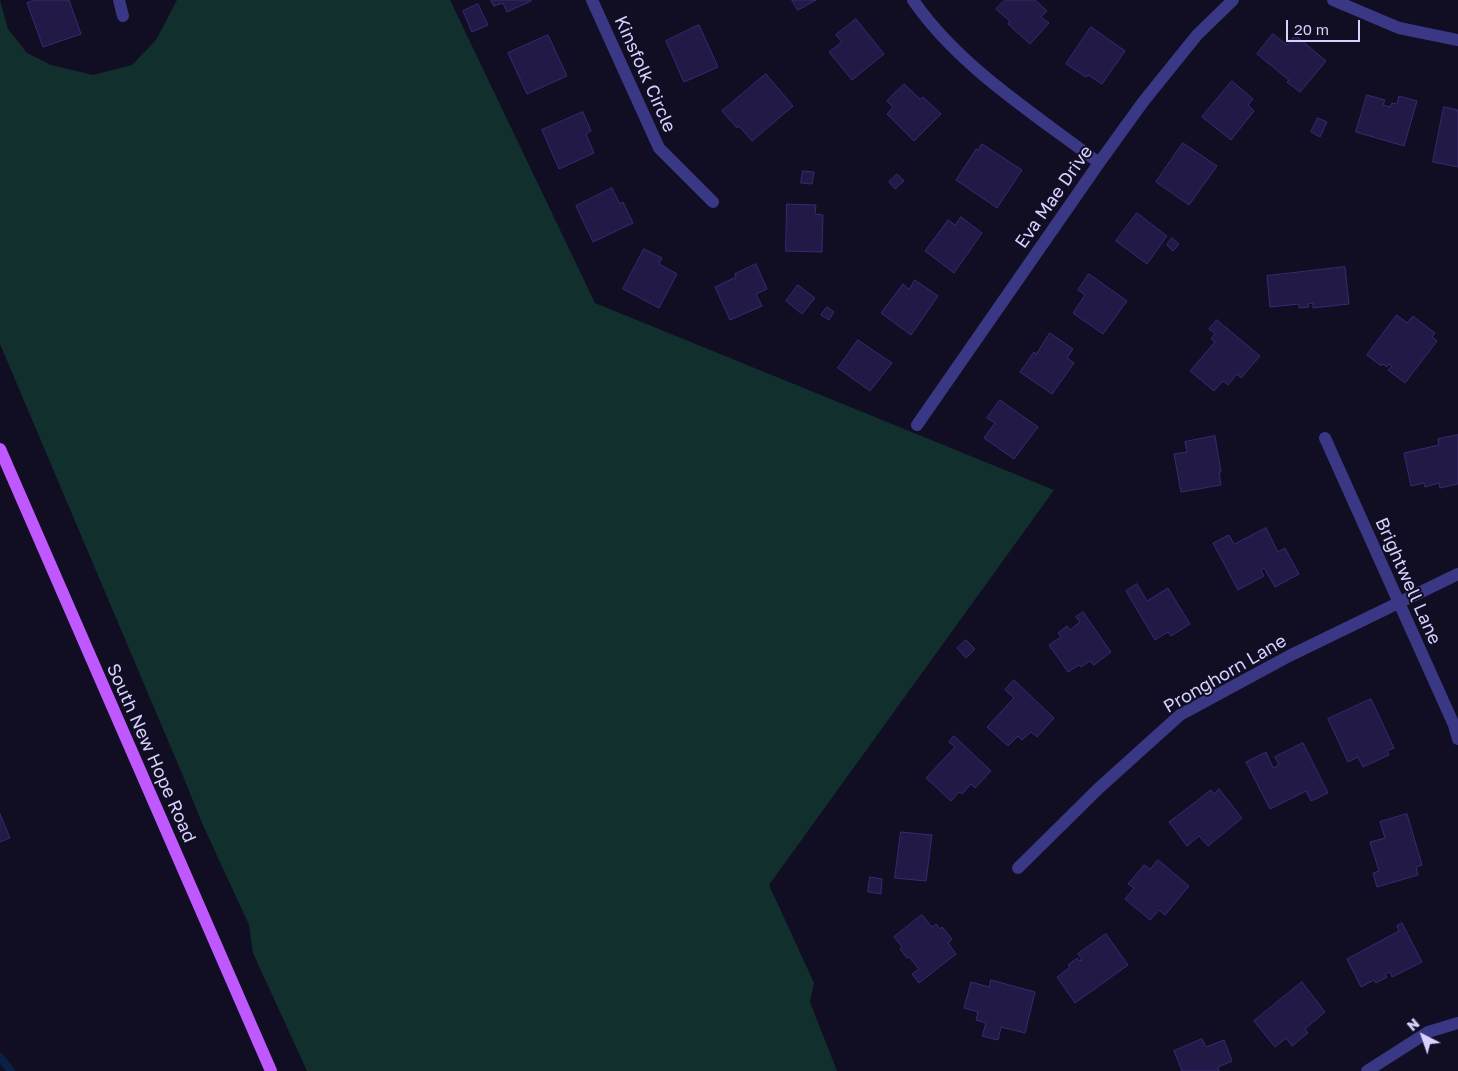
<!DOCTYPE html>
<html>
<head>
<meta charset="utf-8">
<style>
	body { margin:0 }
	#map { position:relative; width:1458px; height:1071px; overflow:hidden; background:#110e24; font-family:"Golos Text",sans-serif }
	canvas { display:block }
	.north { position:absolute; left:1398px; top:1011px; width:50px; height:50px; -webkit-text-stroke:4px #110e24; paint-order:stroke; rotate:319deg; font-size:14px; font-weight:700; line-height:20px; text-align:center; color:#d6d1ff }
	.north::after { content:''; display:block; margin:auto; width:18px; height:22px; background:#d6d1ff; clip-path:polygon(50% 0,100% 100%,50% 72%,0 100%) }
	.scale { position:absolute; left:1286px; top:20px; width:74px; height:22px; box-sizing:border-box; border:2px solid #d6d1ff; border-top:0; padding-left:6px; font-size:15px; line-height:18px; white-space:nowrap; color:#d6d1ff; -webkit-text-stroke:4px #110e24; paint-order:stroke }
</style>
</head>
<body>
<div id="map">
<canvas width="1458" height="1071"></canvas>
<div class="north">N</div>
<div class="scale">20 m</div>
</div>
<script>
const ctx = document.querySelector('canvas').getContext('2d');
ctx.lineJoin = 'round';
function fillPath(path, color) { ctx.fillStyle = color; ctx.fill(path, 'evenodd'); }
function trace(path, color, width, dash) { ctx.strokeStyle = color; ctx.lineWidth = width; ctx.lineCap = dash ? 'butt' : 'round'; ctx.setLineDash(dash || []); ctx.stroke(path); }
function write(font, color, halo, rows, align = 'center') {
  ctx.font = font + ' "Golos Text",sans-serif'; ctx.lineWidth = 4; ctx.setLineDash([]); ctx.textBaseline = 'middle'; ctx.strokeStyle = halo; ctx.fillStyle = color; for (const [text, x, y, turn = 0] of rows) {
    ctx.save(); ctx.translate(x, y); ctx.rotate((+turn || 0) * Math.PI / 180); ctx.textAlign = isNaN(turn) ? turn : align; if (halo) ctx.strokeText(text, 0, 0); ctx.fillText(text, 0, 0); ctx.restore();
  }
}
fillPath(new Path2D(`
	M0 0 8 29 27 53 51 65 93 75 132 65 156 40 177 0H450L595 303 1054 490 769 885 814 983 810 1002 837 1071H307L253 953 249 925 202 823 183 776 0 344Z`), '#102f2d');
trace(new Path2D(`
	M0 1057 11 1071`), '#0a2147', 8);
const building = new Path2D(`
	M35 0H69L81 34 43 47 27 3Z
	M491 0H531V1L507 12 503 3 494 6Z
	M792 0H816L798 10Z
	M1005 0H1035L1047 11 1041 17 1049 23 1030 44 1008 24 1010 21 996 9Z
	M478 4 488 25 472 32 463 11Z
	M856 19 884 54 852 80 829 52 842 42 836 35Z
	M699 25 718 67 684 82 666 41Z
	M1091 27 1125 51 1102 84 1088 75 1086 77 1066 64Z
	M1273 34 1287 45 1295 35 1326 61 1300 92 1287 82 1289 80 1257 54Z
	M548 35 567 76 527 94 508 53Z
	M766 74 793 106 752 141 739 126 737 128 722 111Z
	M1232 81 1253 99 1248 105 1254 111 1231 140 1202 117Z
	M904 84 920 99 923 97 941 114 914 141 887 114 893 107 887 101Z
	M1367 95 1385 100 1383 105 1390 107 1392 103 1397 104 1399 96 1417 101 1404 146 1356 132Z
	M1444 107 1458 110V167L1433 162Z
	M583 112 591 131 586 134 594 153 559 169 542 130Z
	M1318 118 1327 122 1320 137 1311 132Z
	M1183 143 1217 166 1189 205 1156 182Z
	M982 144 1022 170 997 208 956 180 976 149 978 150Z
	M803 171 814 172 812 184 801 183Z
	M897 174 904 181 895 189 889 182Z
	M612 188 620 204 623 202 633 223 593 242 576 206Z
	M787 204 816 205 815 214 823 215 822 252 786 251Z
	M1137 213 1167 236 1147 264 1116 241Z
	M961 217 982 233 954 273 925 251 948 220 955 225Z
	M1172 238 1179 244 1173 251 1167 245Z
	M644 249 662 258 659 264 677 274 659 308 623 289Z
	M756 264 767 289 756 294 762 306 730 320 715 287 736 277 735 274Z
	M1345 267 1349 304 1313 308V303L1308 304 1309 307 1299 308V304L1270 307 1267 276Z
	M1089 274 1127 301 1103 334 1073 313 1085 295 1078 290Z
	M915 280 938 296 911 335 881 313 903 284 909 289Z
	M798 285 815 298 802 314 786 301Z
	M827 307 834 312 829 320 821 315Z
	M1397 315 1407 323 1413 316 1435 333 1432 337 1437 341 1405 383 1388 370 1392 366 1389 364 1387 367 1383 364 1381 366 1367 355Z
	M1217 320 1260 356 1241 378 1237 374 1228 385 1223 381 1214 391 1190 371 1215 342 1211 339 1215 334 1209 329Z
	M1050 333 1073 349 1067 358 1074 363 1052 394 1020 372 1034 352 1036 354Z
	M858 340 892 363 870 391 838 368Z
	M1000 400 1038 427 1014 459 984 438 995 423 987 418Z
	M1458 435V484L1440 488 1439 483 1425 487 1424 483 1411 486 1404 453 1439 445 1438 439Z
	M1215 436 1221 472H1219L1221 485 1181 492 1174 454 1187 452 1185 442Z
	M1266 528 1278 552 1285 548 1299 574 1275 587 1264 568 1261 570 1264 576 1238 590 1213 543 1229 535 1234 544Z
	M1137 584 1147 601 1168 588 1190 624 1171 636 1168 632 1155 640 1126 591Z
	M1083 612 1111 652 1094 665 1090 661 1081 667 1079 665 1068 672 1049 645 1061 637 1058 633 1067 626 1070 630 1080 622 1076 617Z
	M966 640 975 649 966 658 957 648Z
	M1014 680 1054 718 1037 737 1031 732 1022 740 1018 736 1008 746 987 727 1014 698 1005 690Z
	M1371 699 1394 748 1387 751 1389 755 1363 767 1358 757 1348 762 1328 719Z
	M954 736 991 771 975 788 971 784 962 794 959 792 951 801 926 778 955 747 949 742Z
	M1303 743 1328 793 1311 801 1306 791 1270 809 1246 762 1266 752 1273 768 1279 765 1275 757Z
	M1219 789 1242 818 1208 846 1199 836 1187 846 1169 822 1211 790 1214 794Z
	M0 814 10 838 0 842Z
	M1407 814 1422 865 1416 867 1418 875 1377 887 1373 873 1379 871 1370 842 1385 838 1380 822Z
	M901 832 932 835 926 881 895 878Z
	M1158 860 1189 886 1165 915 1159 910 1150 920 1125 899 1134 888 1128 884 1144 865 1150 869Z
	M870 877 882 879 881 894 868 892Z
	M922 915 932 927 936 924 940 929 942 927 952 939 948 943 956 954 919 983 912 974 919 969 909 957 907 958 900 949 902 947 894 937Z
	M1402 923 1422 962 1392 977 1390 972 1385 974 1387 977 1376 983 1374 980 1361 987 1347 959 1399 931 1397 926Z
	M1106 934 1128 965 1075 1003 1057 977 1070 967 1068 965 1077 958 1079 961 1082 960 1078 954Z
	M991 980 1035 992 1025 1033 1001 1027 998 1040 982 1036 986 1023 976 1020 978 1012 964 1008 971 982 989 987Z
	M1302 982 1325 1012 1305 1029 1308 1033 1292 1046 1286 1038 1275 1047 1254 1021Z
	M1202 1039 1206 1047 1224 1040 1232 1061 1218 1067 1219 1071H1182L1174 1051Z`);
fillPath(building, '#221946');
trace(building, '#382a73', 1);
trace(new Path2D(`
	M119 0 123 16
	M592 0 659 148 713 202
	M913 0C959 67 1035 114 1099 163
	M1333 0 1399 28 1458 40
	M917 425 1099 163 1143 102 1197 35 1233 0
	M1325 438 1454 725 1458 739
	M1018 868 1099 788 1180 715 1289 656 1458 574
	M1367 1071 1428 1032 1458 1023`), '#3a3785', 12);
trace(new Path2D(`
	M0 449 271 1071`), '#c058ff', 12);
write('18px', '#d6d1ff', '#110e24', [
	["Kinsfolk Circle",645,74,66],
	["Eva Mae Drive",1054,197,-55],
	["Brightwell Lane",1408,581,66],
	["Pronghorn Lane",1225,674,-30],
	["South New Hope Road",151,753,66]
]);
</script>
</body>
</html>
